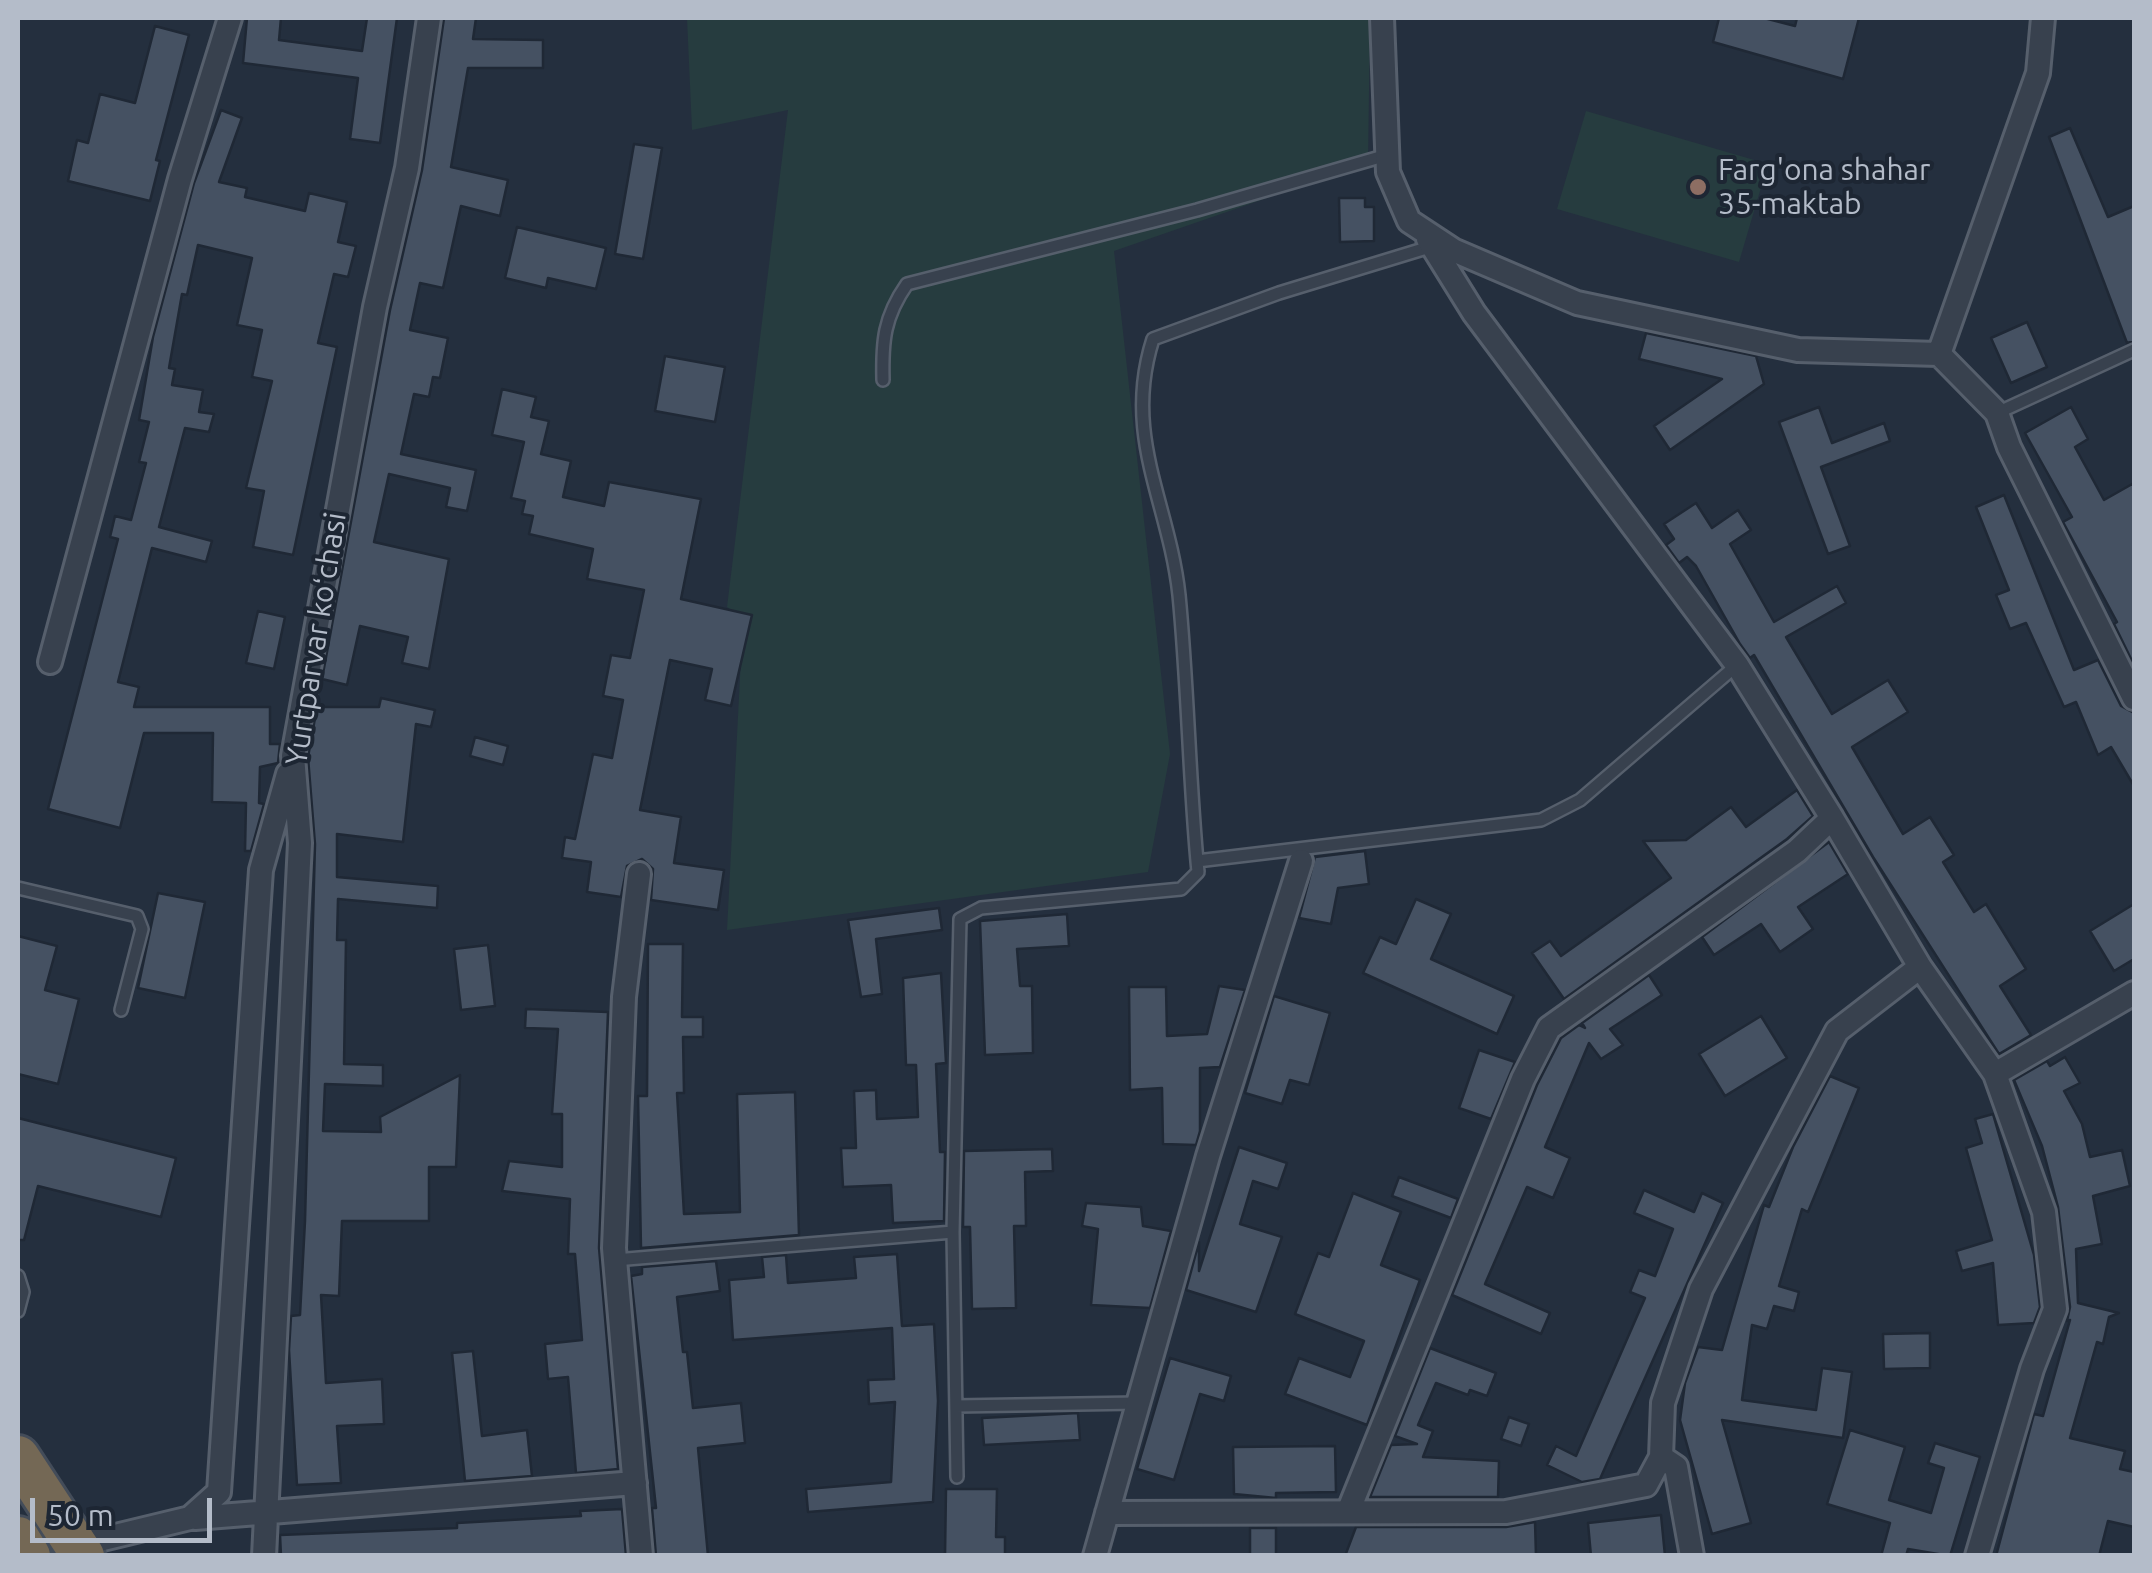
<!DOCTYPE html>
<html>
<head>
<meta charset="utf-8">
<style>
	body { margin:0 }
	#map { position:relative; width:2152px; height:1573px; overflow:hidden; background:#242f3e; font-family:Ubuntu,sans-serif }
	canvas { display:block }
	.frame { position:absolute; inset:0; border:20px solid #b4bcc9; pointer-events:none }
	.scale { position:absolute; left:30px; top:1498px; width:182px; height:45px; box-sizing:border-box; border:5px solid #b4bcc9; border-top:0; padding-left:12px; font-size:30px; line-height:35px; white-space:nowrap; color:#b4bcc9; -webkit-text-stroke:8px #1d2633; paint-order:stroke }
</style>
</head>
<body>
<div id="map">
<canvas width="2152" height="1573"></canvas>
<div class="frame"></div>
<div class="scale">50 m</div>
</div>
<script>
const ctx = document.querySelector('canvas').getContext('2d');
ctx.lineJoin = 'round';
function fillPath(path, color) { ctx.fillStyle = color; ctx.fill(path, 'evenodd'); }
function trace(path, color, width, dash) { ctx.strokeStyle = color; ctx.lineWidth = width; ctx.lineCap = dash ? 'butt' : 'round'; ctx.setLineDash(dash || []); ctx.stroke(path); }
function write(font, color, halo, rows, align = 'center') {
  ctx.font = font + ' Ubuntu,sans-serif'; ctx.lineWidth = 8; ctx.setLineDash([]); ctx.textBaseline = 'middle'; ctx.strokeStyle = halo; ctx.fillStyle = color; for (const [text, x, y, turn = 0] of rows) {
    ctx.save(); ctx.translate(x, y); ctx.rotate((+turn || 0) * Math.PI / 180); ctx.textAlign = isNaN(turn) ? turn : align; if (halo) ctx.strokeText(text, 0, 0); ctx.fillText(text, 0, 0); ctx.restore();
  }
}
fillPath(new Path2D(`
	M687 18H1370L1368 163 1114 251 1170 754 1148 872 727 930 743 619 727 607 788 110 692 130Z
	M1586 111 1768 164 1739 262 1557 209Z`), '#263c3f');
const building = new Path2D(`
	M247 18H281L279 40 362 51 367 18H397L380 143 350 139 358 78 243 63Z
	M444 18H476L473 39 543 40V68H468L451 167 508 180 500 216 461 206 443 288 420 283 410 330 448 338 440 378 433 377 429 397 414 394 401 454 476 470 467 511 446 507 450 488 389 474 374 542 449 559 429 669 402 663 408 637 360 626 347 685 322 679 390 310 422 170Z
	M1719 18H1764L1795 26 1797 18H1859L1843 79 1713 42Z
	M155 26 189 35 156 160 160 161 150 201 68 181 77 140 88 143 100 94 135 103Z
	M221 110 242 118 219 182 247 188 245 197 305 211 309 193 347 202 338 242 356 246 348 277 334 274 318 343 337 347 293 555 253 547 264 491 246 488 272 381 252 377 262 330 237 325 252 258 198 245 187 295 182 294 169 368 175 369 172 385 203 390 199 412 214 414 209 432 185 428 159 527 212 541 206 562 152 548 118 682 139 687 134 707H270V744H280L278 763 260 767 259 803 264 804 251 851H245L246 803 212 802 213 733H144L120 828 48 809 118 539 110 537 115 516 131 520 146 463 139 462 149 422 139 420 153 337 194 183Z
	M2070 128 2108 217 2134 206V341L2127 343 2049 137Z
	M634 144 662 148 643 259 615 254Z
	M1339 198H1365V207H1374V241L1340 242Z
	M517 227 606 248 596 289 548 278 546 288 505 278Z
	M2027 322 2047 367 2011 383 1991 338Z
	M1646 333 1756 356 1764 384 1670 450 1654 426 1722 379 1639 359Z
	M665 356 725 367 715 422 655 411Z
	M502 389 536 397 531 417 549 421 541 454 571 461 563 497 604 506 609 482 701 499 681 599 752 615 731 706 705 700 712 669 670 660 640 810 681 817 674 863 724 870 718 910 651 900 653 869 642 859 627 866 621 897 587 892 591 862 562 858 565 837 575 839 593 754 612 758 623 700 603 696 611 655 630 658 644 590 587 579 593 549 529 534 533 516 522 514 525 501 511 498 524 442 492 435Z
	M1819 407 1832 443 1884 423 1890 441 1821 467 1850 546 1828 554 1779 422Z
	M2071 407 2088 439 2075 447 2104 500 2134 483V665L2114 624 2117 622 2063 522 2072 517 2025 433Z
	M2004 495 2074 670 2098 660 2121 706 2134 713V786L2111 747 2098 755 2076 702 2064 707 2026 623 2010 629 1996 595 2009 590 1976 507Z
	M1696 503 1712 528 1738 510 1751 530 1730 544 1774 622 1837 586 1846 603 1786 637 1832 714 1888 680 1908 712 1852 747 1903 834 1930 817 1954 855 1943 862 1974 912 1986 904 2026 969 2000 986 2031 1035 1999 1054 1873 857 1754 655 1750 658 1740 644 1696 566 1687 557 1679 563 1666 545 1674 539 1664 524Z
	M258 611 285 617 274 669 246 663Z
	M381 698 435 710 431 727 416 724 403 842 337 834V877L438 886 437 908 338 899 337 940H346L344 1064 383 1065V1086L325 1084 323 1131 381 1132 380 1117 460 1075 456 1167H429V1221H342L339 1296 321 1295 326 1383 382 1379 384 1424 337 1426 341 1483 297 1485 289 1350 291 1316 300 1315 305 1221 315 844 308 757 317 707H379Z
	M475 737 508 746 503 765 470 756Z
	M1797 790 1813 816 1787 839 1564 999 1532 953 1550 941 1561 956 1671 878 1643 841 1686 840 1731 807 1746 827Z
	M1829 842 1848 874 1798 907 1813 929 1780 952 1761 924 1714 955 1702 937Z
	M1365 851 1369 884 1338 888 1331 924 1299 918 1315 857Z
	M158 893 205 902 185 998 138 988Z
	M1416 899 1451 914 1431 959 1514 996 1497 1034 1363 973 1380 937 1396 944Z
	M2134 904V959L2114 971 2090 931Z
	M939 908 942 930 876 939 882 994 861 997 848 920Z
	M1067 914 1069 946 1017 949 1020 986H1032L1033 1053 985 1055 980 921Z
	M18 936 57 946 45 990 79 999 58 1084 18 1074Z
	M648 944H683L682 1017H703V1037H683L684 1093H677L684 1214 740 1212 737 1094 795 1092 799 1235 641 1248 638 1096H647Z
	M488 945 495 1006 461 1010 454 949Z
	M941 973 946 1063 936 1064 940 1152H945L944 1221 893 1223 891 1185 843 1187 841 1148H856L854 1091 876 1090 877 1119 918 1117 916 1065H906L903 978Z
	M1649 975 1662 995 1610 1029 1623 1045 1601 1059 1589 1043 1545 1147 1570 1158 1553 1198 1527 1187 1485 1284 1550 1313 1541 1334 1452 1295 1537 1085 1561 1038 1579 1025 1585 1028 1582 1023Z
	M1219 986 1245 990 1220 1067 1200 1068V1131L1196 1145 1163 1144 1162 1088 1130 1090 1129 987H1166L1167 1036 1207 1034Z
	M1274 996 1330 1013 1309 1085 1290 1080 1282 1104 1245 1093Z
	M526 1009 608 1012 599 1248 618 1469 576 1473 568 1377 548 1379 545 1344 582 1340 575 1254H568L570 1199 502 1191 509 1161 562 1167V1114H552L558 1029 525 1028Z
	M1761 1016 1787 1058 1725 1096 1699 1054Z
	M1479 1050 1515 1062 1491 1119 1459 1108Z
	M2065 1057 2080 1083 2064 1091 2082 1124 2090 1157 2122 1150 2130 1186 2093 1196 2102 1244 2076 1249 2078 1303 2119 1313 2109 1317 2103 1344 2097 1342 2070 1438 2125 1451 2120 1469 2134 1472V1527L2108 1521 2099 1556H1996L2034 1414 2043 1416 2070 1320 2067 1321 2070 1307 2058 1207 2042 1146 2014 1080 2047 1061 2050 1066Z
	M1830 1076 1859 1088 1808 1212 1802 1209 1779 1286 1799 1292 1794 1311 1774 1306 1767 1329 1752 1325 1742 1400 1816 1410 1822 1368 1852 1372 1843 1438 1722 1420 1751 1523 1712 1534 1680 1420 1685 1383 1698 1347 1722 1350 1764 1205 1769 1207 1793 1147Z
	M1993 1114 2034 1255 2040 1307 2034 1323 1998 1325 1993 1263 1962 1271 1956 1251 1992 1240 1966 1148 1982 1143 1975 1119Z
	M18 1118 176 1158 161 1217 38 1186 24 1240H18Z
	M1239 1147 1287 1163 1278 1189 1253 1181 1240 1224 1282 1237 1256 1312 1186 1290 1199 1242V1271Z
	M1052 1149 1053 1171 1025 1172 1026 1226H1014L1016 1308 972 1309 970 1227H963L964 1151Z
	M1399 1177 1458 1199 1451 1218 1392 1196Z
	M1644 1190 1694 1212 1702 1193 1723 1203 1600 1479 1582 1482 1547 1465 1556 1446 1576 1456 1645 1298 1630 1292 1639 1270 1655 1276 1673 1229 1634 1213Z
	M1353 1193 1401 1212 1381 1265 1420 1280 1367 1425 1285 1394 1299 1358 1350 1377 1364 1341 1295 1314 1318 1253 1329 1257Z
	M1086 1203 1141 1207 1143 1226 1171 1231 1150 1308 1091 1305 1098 1229 1082 1226Z
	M897 1254 902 1326 934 1324 938 1401 933 1502 808 1512 806 1489 891 1482 895 1402 869 1404 868 1380 894 1379 892 1328 733 1340 729 1280 764 1277 762 1257 786 1255 788 1283 856 1278 854 1257Z
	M716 1261 720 1291 677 1297 683 1352H687L693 1408 741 1403 745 1443 698 1448 708 1556H656L652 1508H656L631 1276 642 1274V1267Z
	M1930 1333V1368L1884 1369 1883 1334Z
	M1430 1348 1496 1373 1487 1396 1470 1390 1468 1395 1436 1383 1418 1425 1433 1431 1423 1457 1499 1461 1498 1497H1370L1391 1445 1417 1444 1395 1436Z
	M473 1351 482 1436 527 1430 532 1476 465 1481 452 1353Z
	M1170 1358 1231 1376 1224 1401 1200 1394 1174 1480 1137 1469Z
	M1078 1413 1080 1440 984 1445 982 1418Z
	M1509 1417 1529 1424 1521 1446 1501 1439Z
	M1850 1430 1905 1447 1889 1500 1931 1513 1944 1468 1928 1463 1935 1443 1980 1457 1950 1556 1908 1549 1906 1556H1881L1890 1523 1827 1504Z
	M1335 1446 1336 1492 1276 1493V1498L1234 1494 1233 1447Z
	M946 1489H997L996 1537H1005V1556H945Z
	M622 1509 626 1556H281L280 1535 457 1528V1523L581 1516 580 1511Z
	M1661 1515 1665 1556H1591L1588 1523Z
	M1535 1522 1536 1556H1345L1356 1527H1506Z
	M1250 1528H1276V1556H1250Z`);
fillPath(building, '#455162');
trace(building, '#1f2835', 2.5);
const lane = new Path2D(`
	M883 380C882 341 884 317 907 284L1197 210 1387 155
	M1997 413 2134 350
	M1197 861 1541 820 1580 800 1737 665
	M18 888 137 916 142 929 121 1010
	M953 1232 957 1477
	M615 1260 953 1232 960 919 981 908 1181 889 1198 872C1189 780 1188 687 1179 595 1169 502 1122 436 1153 339L1279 293 1433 246
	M18 1276 23 1292 18 1311
	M956 1406 1138 1403`);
const street = new Path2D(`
	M1382 18 1388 172 1409 221 1453 250 1577 303 1798 350 1939 354 1997 413 2009 447 2134 698
	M1428 239 1474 313 1737 665 1832 818
	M1939 354 2038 73 2043 18
	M50 662 180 179 230 18
	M639 874 624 997 614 1248 641 1556
	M1661 1457 1676 1467 1692 1556
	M1348 1512 1523 1079 1549 1028 1797 851 1832 818 1920 967
	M1107 1513 1506 1512 1646 1485 1661 1457 1663 1403 1701 1289 1762 1173 1837 1031 1920 967 1995 1074 2134 993
	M195 1518 635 1483
	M78 1545 190 1518 219 1492 261 870 288 774
	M264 1556 300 843 293 756 375 307 407 168 429 18
	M1095 1556 1208 1156 1301 861
	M1977 1556 2032 1369 2055 1309 2044 1212 1995 1074`);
const highway = new Path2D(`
	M18 1457 83 1556
	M18 1538 29 1556`);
trace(lane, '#565f6c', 16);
trace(street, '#565f6c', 28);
trace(highway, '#434c59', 48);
trace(lane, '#38414e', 11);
trace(street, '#38414e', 22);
trace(highway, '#746855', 42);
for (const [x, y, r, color] of [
	[1698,187,10,"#8d6e63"]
]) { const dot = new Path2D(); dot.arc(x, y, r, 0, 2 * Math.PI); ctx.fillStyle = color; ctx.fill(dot); trace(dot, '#1d2633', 4); }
write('30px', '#b4bcc9', '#1d2633', [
	["Farg'ona shahar",1718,170],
	["35-maktab",1718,204]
], 'left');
write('30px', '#b4bcc9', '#1d2633', [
	["Yurtparvar koʻchasi",316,639,-81]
]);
</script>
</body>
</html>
